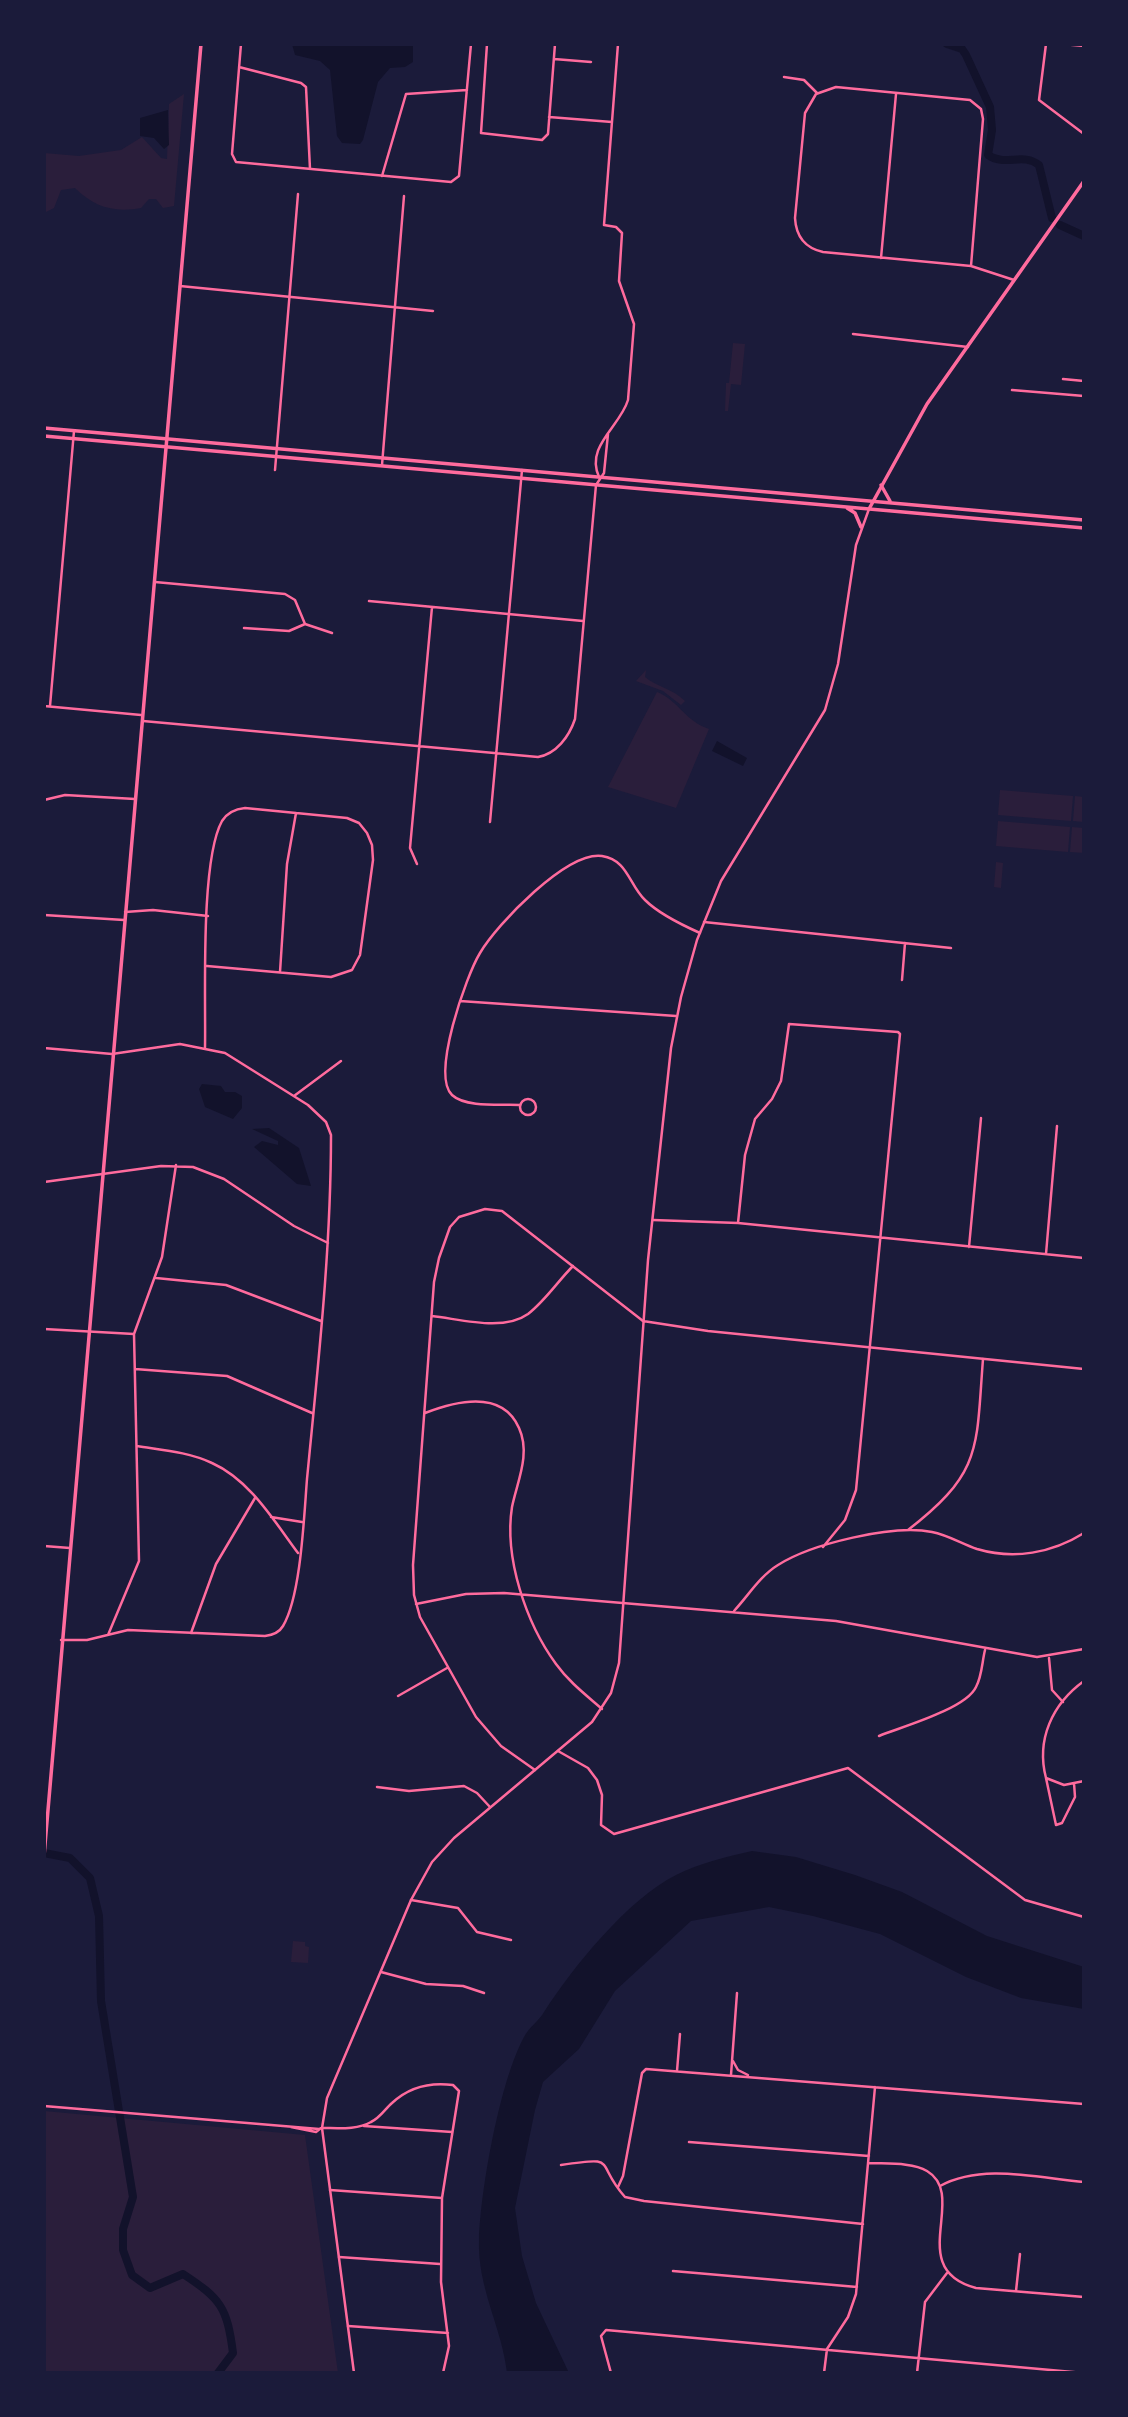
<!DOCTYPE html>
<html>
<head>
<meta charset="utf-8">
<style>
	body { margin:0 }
	#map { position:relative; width:1128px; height:2417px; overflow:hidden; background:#1b1b3a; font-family:Figtree,sans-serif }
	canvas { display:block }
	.frame { position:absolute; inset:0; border:46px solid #1b1b3a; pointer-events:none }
</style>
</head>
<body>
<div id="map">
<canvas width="1128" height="2417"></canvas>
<div class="frame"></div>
</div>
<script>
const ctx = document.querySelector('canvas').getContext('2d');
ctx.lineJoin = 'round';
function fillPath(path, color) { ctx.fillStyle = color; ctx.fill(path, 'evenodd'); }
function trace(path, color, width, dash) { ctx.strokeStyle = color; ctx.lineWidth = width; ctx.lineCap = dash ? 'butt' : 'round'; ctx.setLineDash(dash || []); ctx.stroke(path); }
fillPath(new Path2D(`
	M184 94 174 206 163 208 156 199H149L141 208C114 213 94 207 75 188L61 190 54 208 44 213V153L79 156 121 150 142 137 161 158 167 159 169 104Z
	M733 343 745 344 741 385 731 384 728 411H725L726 383H729Z
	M646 670 645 677C657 687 673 689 685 701L681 705 663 691 636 681Z
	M657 692C679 701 685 721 709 729L676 808 608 787Z
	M1000 790 1073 796 1071 821 998 815Z
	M1075 796 1084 797V822L1073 821Z
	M998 821 1070 827 1068 852 996 846Z
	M1072 827 1084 828V853L1070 852Z
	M996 862 1003 863 1001 888 994 887Z
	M293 1941 305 1942V1946L309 1947 308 1963 291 1962Z
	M44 2111 305 2135 338 2373H44Z`), '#2a1e3b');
fillPath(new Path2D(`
	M292 44H413V62L405 67 390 68 378 82 363 140 360 144 342 143 337 136 330 70 320 61 295 55Z
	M168 110 169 145 164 149 154 138 140 136V118Z
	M717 741 747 758 743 766 712 751Z
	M202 1084 221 1086 225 1092H235L242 1096V1108L233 1119 205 1107 199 1089Z
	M269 1128 299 1148 311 1186 297 1184 254 1147 262 1141 278 1145V1141L252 1129Z
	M752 1851 796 1857 855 1875 902 1892 987 1936 1084 1967V2009L1021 1998 966 1977 880 1934 813 1916 769 1907 691 1921 615 1991 579 2049 543 2082 535 2110 515 2208 522 2256 536 2303 569 2373H507C502 2327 477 2288 479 2239 481 2187 500 2081 524 2037 529 2027 539 2021 544 2012 573 1967 628 1899 676 1875 700 1863 726 1857 752 1851Z`), '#12122b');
trace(new Path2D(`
	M947 44 962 49 966 55 990 107 992 130 988 155C1005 167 1023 152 1039 165L1052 218
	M1060 225 1084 236
	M44 1853 70 1858 90 1878 99 1916 101 2001 133 2197 123 2229V2250L132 2275 150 2288 183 2274C221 2299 227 2307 233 2353L218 2373`), '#12122b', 8);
trace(new Path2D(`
	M241 44 232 154 236 162 451 182 459 176 471 44
	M487 44 481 133 542 140 548 134 555 44
	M1046 44 1039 100 1084 134
	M1062 44 1084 46
	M554 59 591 62
	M239 67 301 83 306 87 310 169
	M784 77 804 80 817 93
	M549 117 612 122
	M382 176 406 94 467 90
	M881 258 896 94
	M971 266 983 119 981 109 970 100 836 87 816 94 805 113 795 218C796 237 805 248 823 252L971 266 1014 280
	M180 286 433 311
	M853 334 968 347
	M1063 379 1084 381
	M1012 390 1084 396
	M382 465 404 196
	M275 470 298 194
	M599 477C585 446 620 427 628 400L634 324 619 281 622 233 616 227 604 225 618 44
	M155 582 285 594 295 600 305 624 332 633
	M369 601 583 621
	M244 628 289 631 305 624
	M44 706 141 715
	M50 706 74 431
	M143 721 538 757C556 754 569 737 575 719L596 485 604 473 608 434
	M44 800 65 795 135 799
	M490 822 522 470
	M417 864 410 848 432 607
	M125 912 153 910 208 916
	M704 922 951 948
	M280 972 287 864 296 813
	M902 980 905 943
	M460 1001 676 1016
	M44 1048 112 1054 180 1044 225 1053 308 1105 326 1122 331 1135C331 1250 318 1365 307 1479 304 1516 301 1596 283 1626 279 1633 273 1635 265 1636L128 1630 87 1640H61
	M205 1048C206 998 200 861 222 821 227 813 235 809 245 808L347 818 359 823 367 833 372 845 373 860 360 955 352 970 331 977 207 966
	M294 1096 341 1061
	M520 1107a8 8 0 1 1 16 0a8 8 0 1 1-16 0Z
	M520 1105C502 1104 466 1108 452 1095 431 1075 466 976 480 953 497 924 567 851 602 856 628 860 629 885 645 900 659 914 682 925 700 933
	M44 1182 161 1166 193 1167 224 1179 294 1226 328 1243
	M653 1220 738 1223 1084 1258
	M738 1223 745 1155 755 1119 772 1099 781 1081 789 1024 898 1032 900 1034 856 1490 845 1520 823 1547
	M969 1247 981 1118
	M1046 1254 1057 1126
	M156 1278 226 1285 321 1321
	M432 1316C460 1319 503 1332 528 1314 545 1301 558 1281 573 1266
	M44 1329 134 1334
	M135 1369 227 1376 312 1413
	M425 1413C456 1401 502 1389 519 1428 531 1454 517 1482 512 1507 504 1558 526 1623 556 1664 569 1682 586 1695 602 1709
	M137 1446C162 1450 189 1452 212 1463 250 1480 274 1521 298 1553
	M271 1517 302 1522
	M908 1530C983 1472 976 1448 983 1359
	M1083 1534 1084 1519
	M44 1546 70 1548
	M416 1604 466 1594 504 1593 836 1621 1037 1657 1084 1649
	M734 1611C748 1596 760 1576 778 1565 811 1544 893 1524 932 1532 948 1535 962 1544 977 1549 1014 1560 1052 1553 1084 1533
	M191 1633 216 1564 255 1498
	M108 1635 139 1561 134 1334 162 1257 176 1165
	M1049 1658 1052 1690 1063 1702
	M1084 1681C1052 1704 1036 1740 1046 1778L1064 1785 1084 1781
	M398 1696 447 1668
	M879 1736C901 1727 966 1709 976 1687 982 1676 982 1662 985 1650
	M558 1751 588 1768 597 1780 602 1795 601 1825 614 1834 848 1768 1025 1900 1084 1917
	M535 1770 501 1746 476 1717 420 1617 414 1595 413 1565 434 1282 439 1258 450 1227 459 1217 485 1209 502 1211 643 1321
	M1046 1778 1056 1825 1062 1823 1075 1797 1074 1783
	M377 1787 409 1791 464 1786 477 1793 490 1807
	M411 1900 458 1908 477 1932 511 1940
	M381 1972 426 1984 463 1986 484 1993
	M733 2061 738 2070 748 2075
	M677 2071 680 2034
	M731 2075 737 1993
	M364 2126 452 2132
	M322 2128C338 2128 357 2130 371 2122 380 2118 385 2109 392 2103 409 2087 430 2082 453 2085L459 2091 442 2198 441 2282 449 2346 443 2373
	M689 2142 869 2156
	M869 2163C886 2164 912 2162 927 2171 969 2196 904 2269 976 2288L1084 2297
	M561 2165C620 2156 594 2162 625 2197L644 2201 863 2224
	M940 2186C982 2163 1038 2178 1084 2182
	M618 2187 623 2176 642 2073 646 2069 1084 2104
	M330 2190 442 2198
	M339 2257 440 2264
	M673 2271 857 2287
	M1016 2291 1020 2254
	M348 2326 448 2333
	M611 2373 601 2336 606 2330 1084 2373
	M824 2373 827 2349 848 2317 856 2294 875 2087
	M917 2373 925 2302 947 2273`), '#ff6b9d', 2.5);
trace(new Path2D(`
	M44 915 124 920
	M643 1321 708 1331 1084 1369
	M44 2106 319 2129
	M291 2127 316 2132 321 2128
	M354 2373 322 2128 327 2098 411 1900 432 1862 454 1838 592 1722 611 1693 619 1663 648 1260 671 1048 681 997 697 940 721 881 825 710 838 664 856 545 869 509`), '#ff6b9d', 2.5);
trace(new Path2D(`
	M869 509 927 404 1084 181
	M44 1856 201 44`), '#ff6b9d', 3.5);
trace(new Path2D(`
	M44 428 1084 520
	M44 436 1084 528
	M881 485 890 501
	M847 508 855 513 861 527`), '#ff6b9d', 3.5);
</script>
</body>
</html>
